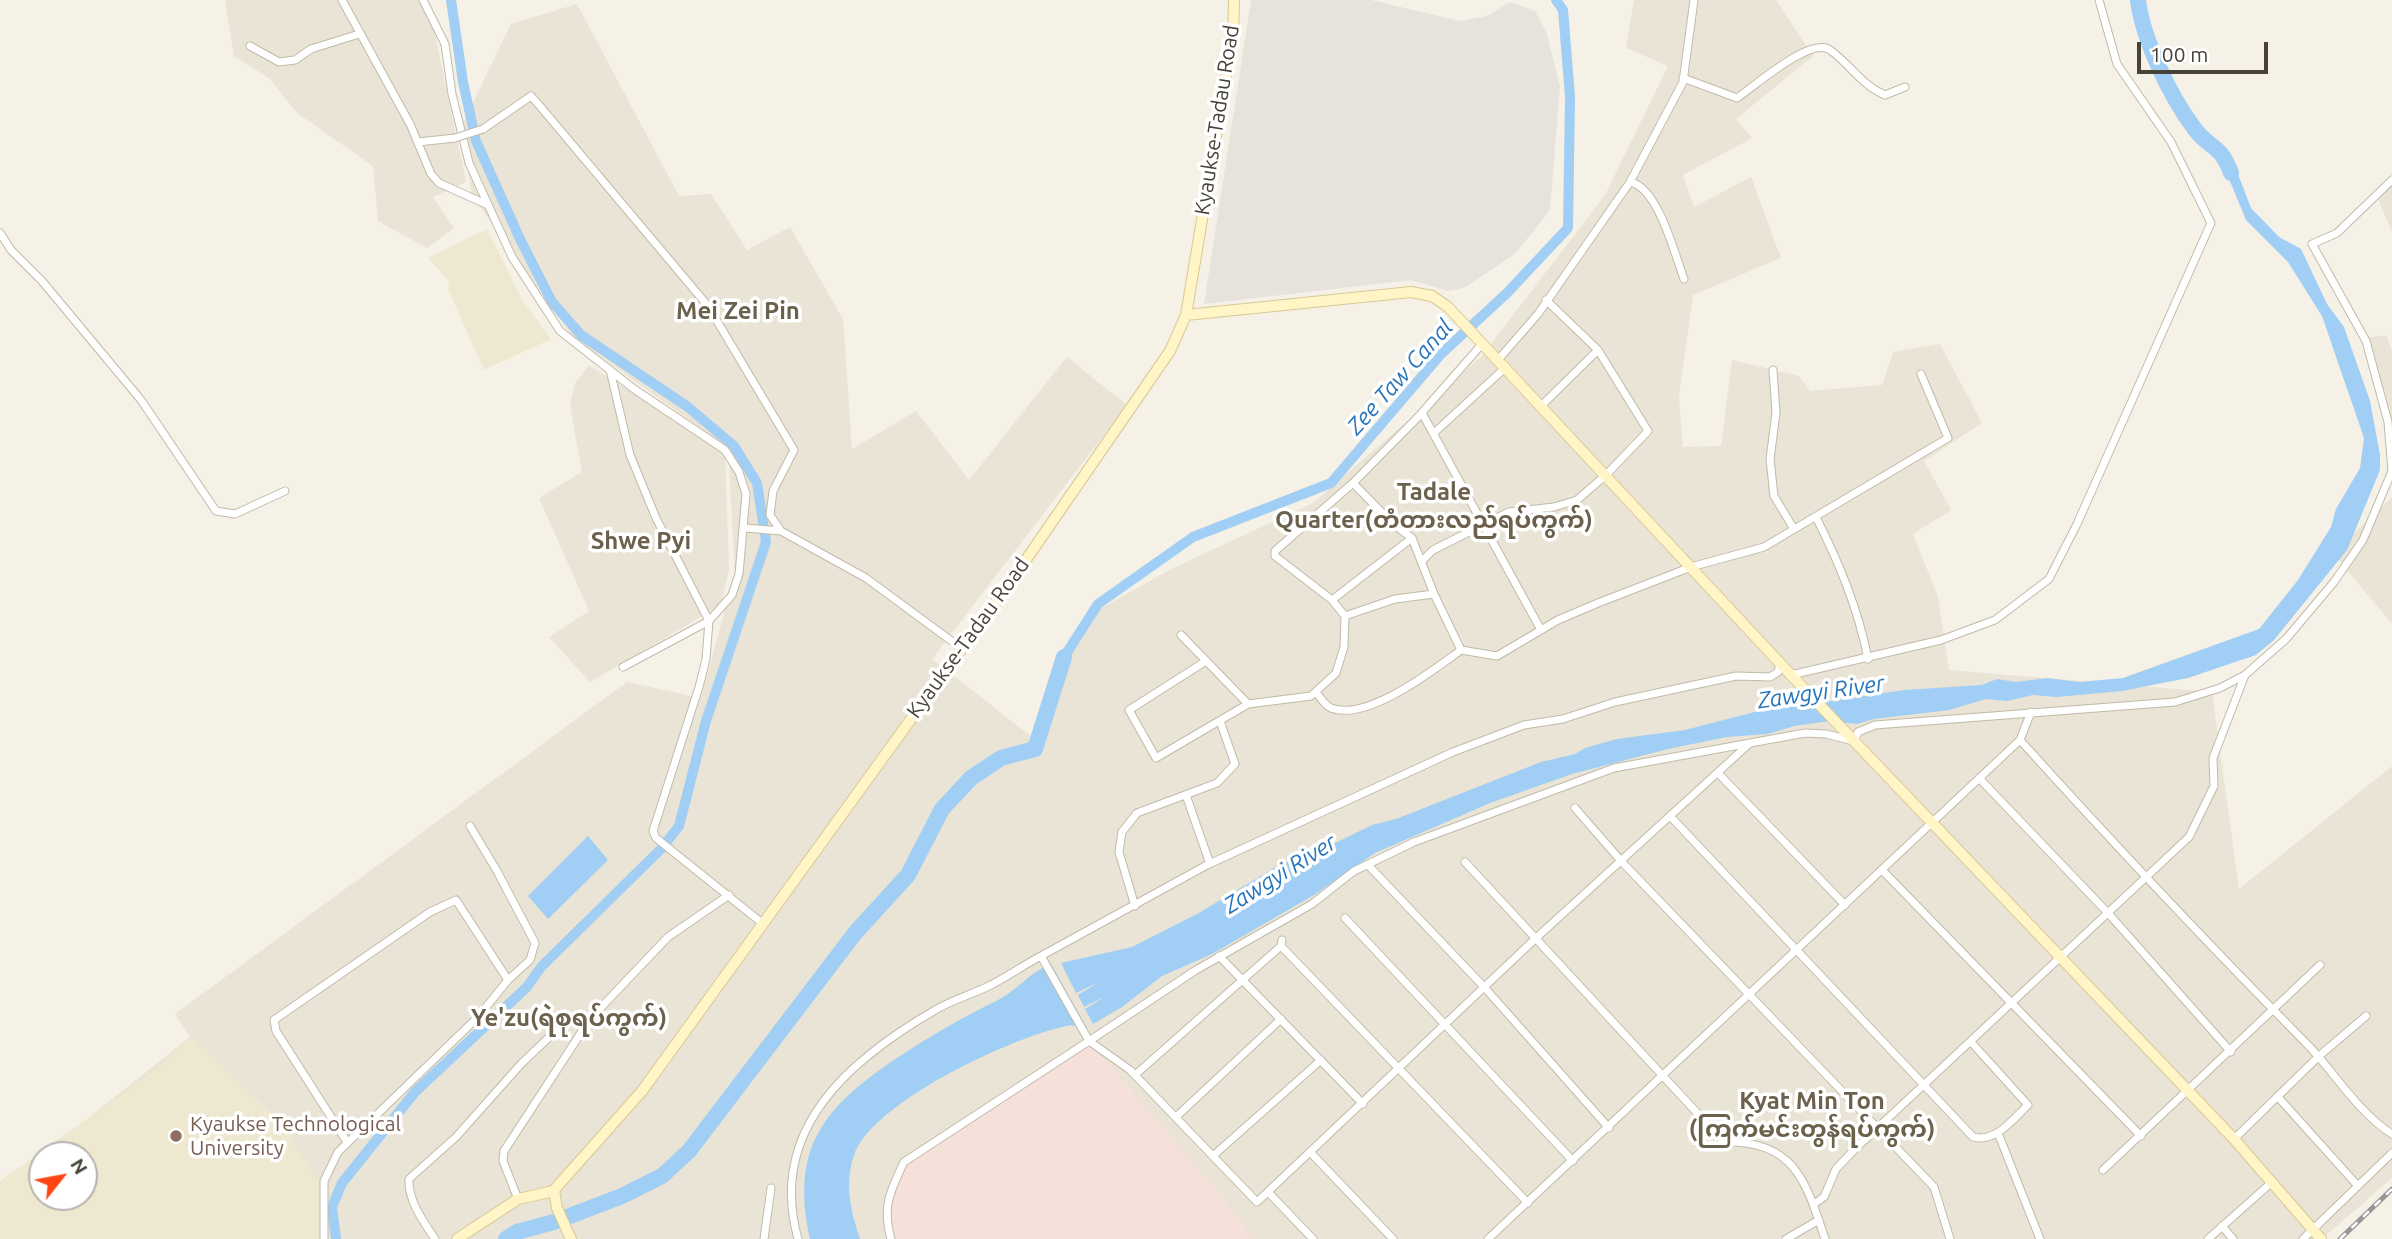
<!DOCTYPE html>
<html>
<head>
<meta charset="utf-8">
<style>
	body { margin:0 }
	#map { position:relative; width:2392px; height:1239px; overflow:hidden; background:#f5f1e7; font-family:Ubuntu,sans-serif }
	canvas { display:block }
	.north { position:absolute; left:28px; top:1141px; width:70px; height:70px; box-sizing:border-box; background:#fff; border:2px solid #b6b3af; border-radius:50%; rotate:59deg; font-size:19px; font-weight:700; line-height:28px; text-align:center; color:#484236 }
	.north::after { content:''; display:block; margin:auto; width:24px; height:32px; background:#ff4514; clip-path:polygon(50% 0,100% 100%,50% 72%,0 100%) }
	.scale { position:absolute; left:2137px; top:42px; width:131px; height:32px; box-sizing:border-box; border:4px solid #484236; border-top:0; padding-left:9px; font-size:21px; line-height:24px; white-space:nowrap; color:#484236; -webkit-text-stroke:5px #fff; paint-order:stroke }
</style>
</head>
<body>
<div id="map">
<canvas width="2392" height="1239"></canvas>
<div class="north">N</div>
<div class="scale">100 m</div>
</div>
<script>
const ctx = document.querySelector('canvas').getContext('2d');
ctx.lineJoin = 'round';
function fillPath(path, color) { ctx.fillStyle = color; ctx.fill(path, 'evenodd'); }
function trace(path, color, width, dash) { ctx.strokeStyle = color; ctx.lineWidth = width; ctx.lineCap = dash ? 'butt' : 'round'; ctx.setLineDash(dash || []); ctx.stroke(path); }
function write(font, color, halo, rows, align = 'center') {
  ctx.font = font + ' Ubuntu,"Noto Sans Myanmar",sans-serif'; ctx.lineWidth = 7; ctx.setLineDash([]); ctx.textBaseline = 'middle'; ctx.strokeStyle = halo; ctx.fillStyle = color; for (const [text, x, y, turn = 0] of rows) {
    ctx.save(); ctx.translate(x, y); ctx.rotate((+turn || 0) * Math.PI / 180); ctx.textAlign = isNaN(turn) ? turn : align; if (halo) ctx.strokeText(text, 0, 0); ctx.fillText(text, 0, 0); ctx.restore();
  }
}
fillPath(new Path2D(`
	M225 0H418L433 25 466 182 433 197 454 228 427 248 378 221 373 166 297 113 270 79 234 56Z
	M1634 0H1776L1813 56 1736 119 1752 138 1683 175 1694 207 1751 177 1781 258 1693 295 1679 396 1683 447 1721 446 1732 360 1799 376 1810 391 1882 385 1893 352 1940 344 1982 423 1924 461 1951 510 1913 534 1938 597 1949 670 2212 692 2239 889 2392 766V1178L2322 1239H0L42 1155V1197H84V1155H42L190 1037 175 1014 627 682 701 698 735 573 728 448 572 336 471 194 463 123 511 24 577 4 679 196 711 194 747 250 790 227 843 319 852 449 916 411 969 480 1067 357 1127 405 932 659 1032 737 1085 617 1171 569 1313 503 1481 357 1605 195 1668 66 1626 48Z
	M2392 183V232L2378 199Z
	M2386 335 2392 351V457L2389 419 2364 338Z
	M589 365 725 452 729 570 721 605 590 682 549 637 589 611 539 498 582 472 570 406 575 383Z
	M2392 497V624L2333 553Z`), '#e9e4d5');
fillPath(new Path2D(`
	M1251 0H1371L1460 21 1487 16 1510 2 1535 11 1546 31 1560 86 1550 210 1516 253 1464 288 1448 291 1411 280 1204 304Z`), '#e7e3dc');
fillPath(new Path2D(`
	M487 229 523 301 551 339 484 370 448 289 449 281 428 258Z
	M191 1037 275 1116 319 1181 321 1239H0V1181L142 1080ZM42 1155H84V1197H42Z`), '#efe8d0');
fillPath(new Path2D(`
	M1089 1041 1225 1200 1253 1239H891L885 1217 904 1162Z`), '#f6e0da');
fillPath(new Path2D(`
	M2229 151 2251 208 2279 237 2301 249 2327 304 2344 327 2370 401 2380 455V470L2347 550 2274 640 2256 655 2188 678 2122 691 2057 697 2033 695 2007 701 1986 699 1949 710 1874 719 1857 724 1830 721 1794 726 1768 734 1727 737 1668 749 1572 774 1490 803 1375 853 1314 895 1212 954 1162 976 1122 1007 1093 1024 1085 1009 1106 996 1084 1007 1078 995 1099 982 1076 993 1061 963 1132 947 1197 914 1281 864 1313 854 1372 825 1396 819 1541 762 1575 754 1585 748 1617 739 1685 730 1801 700 1811 704 1904 690 1982 685 1997 679 2016 682 2047 678 2079 682 2123 678 2259 629 2298 580 2331 527 2336 509 2360 468 2364 438 2322 316 2288 262 2246 220 2220 157Z
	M588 836 608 860 548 919 528 896Z
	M1051 964 1069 996 1066 1001 1070 998 1077 1010 1072 1013 1078 1012 1087 1028C1080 1027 1072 1024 1066 1026 1013 1037 872 1102 854 1155 844 1184 851 1211 860 1239H810C790 1147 824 1107 897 1058 930 1036 963 1017 998 1000 1018 990 1031 971 1051 964Z`), '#a0cef5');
trace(new Path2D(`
	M1064 657 1098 604 1193 537 1331 483 1441 354 1507 293 1568 228 1570 97 1563 10 1556 0
	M336 1239 332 1207 342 1183 415 1092 527 987 541 967 661 849 679 826 706 721 766 542 757 483 734 446 688 407 581 335 552 302 520 239 476 141 463 82 451 0`), '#a0cef5', 10);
trace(new Path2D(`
	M2138 0C2143 40 2170 96 2194 128 2209 149 2221 144 2231 173
	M506 1239 517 1232 554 1222 622 1196 662 1176 689 1151 855 933 908 875 942 809 971 778 1001 758 1035 749 1064 657`), '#a0cef5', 16);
const street = new Path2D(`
	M342 0 410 124 431 174 439 183 488 205
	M423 0 445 44 452 94 469 163 512 257 560 331 634 389 725 450 739 472 746 494 739 574 732 595 709 621 623 667
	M250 46 279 62 295 60 311 49 359 34
	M1683 78 1737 98C1755 86 1811 36 1830 50 1850 64 1861 85 1885 95L1905 87
	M483 129 531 96 539 105 708 306 794 450 773 491 770 515 781 531 866 578 961 648
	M418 142 455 138
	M1630 182C1658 187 1675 255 1684 279
	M0 233 11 250 42 281 141 400 216 511 235 514 285 491
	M1497 361 1538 314 1630 182 1683 82 1694 0
	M610 370 630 455 656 518 709 621 706 659 699 687 653 831 656 838 762 923
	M1773 370 1776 413 1770 459 1774 496 1794 529
	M1541 406 1598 350
	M1422 413 1541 630
	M1434 433 1506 367
	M1353 483 1393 524 1412 538 1434 594 1461 650 1497 656 1558 620 1598 603 1691 567 1764 547 1948 438 1921 374
	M1816 517C1839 563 1858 608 1868 659
	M745 528 781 531
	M1423 560 1433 550 1509 512 1554 507 1577 500 1606 475 1648 431 1598 350 1546 300
	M1332 600 1412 538
	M1345 616 1395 599 1434 594
	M1181 635 1248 704
	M1206 661 1129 710 1156 758 1248 704 1311 696 1336 673 1344 647 1345 616 1332 600 1275 556V551L1353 483 1418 417 1483 343
	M1791 675 1941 640 1995 620 2049 579 2077 524 2211 223 2171 142 2117 64 2099 0
	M1316 692C1320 697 1324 705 1331 708 1367 722 1433 670 1461 650
	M2020 740C2113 843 2207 943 2305 1042 2334 1071 2357 1112 2392 1134
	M1718 773 1845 905
	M1979 778 2108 913 2231 1052
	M1186 795 1210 864
	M1575 808 1622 862 1934 1187 1950 1239
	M1670 816 1973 1137C1996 1143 2013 1119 2028 1105L1971 1042
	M470 826 497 871 535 943 530 960 508 980
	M1465 862 1724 1142C1794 1140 1806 1181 1825 1239
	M1368 865 1485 988 1609 1128
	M1882 870 2141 1136
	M1135 906 1119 852 1122 832 1137 813 1217 783 1235 764 1220 721
	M1345 918 1573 1161
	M1282 940 1281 946 1528 1203
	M1041 956 1207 865 1453 752 1524 725 1563 719 1615 702 1736 676 1770 677 1778 672 1780 663
	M1219 956 1363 1104
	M1135 1075 1281 946
	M2278 1097 2358 1186
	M1177 1116 1281 1019
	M1998 1133 2040 1239
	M2234 1139 2319 1056 2366 1016
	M1311 1153 1393 1239
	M1214 1155 1321 1060
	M2103 1170 2320 965
	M1268 1192 1313 1239
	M518 1199 503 1161 504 1151 590 1019 668 937 729 895
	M1814 1204 1824 1197 1836 1169 1855 1149 2189 837 2214 786 2213 758 2245 675
	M2222 1226 2233 1239
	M324 1239V1181L338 1152 478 1017 508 980 456 900 430 912 274 1020 276 1031 347 1142
	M435 1239C423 1221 408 1201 409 1179L456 1137 521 1064 564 1023 590 1019
	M764 1239 771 1188
	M798 1239C767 1129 850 1059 937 1009 954 999 973 994 991 985 1008 976 1024 965 1041 956L1089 1041 1196 970 1312 904 1354 871 1414 842 1614 768 1805 733 1826 734 1854 741 1858 732 1875 725 2175 702 2220 688 2245 675 2286 639 2334 582 2363 540 2392 471 2388 422 2366 341 2312 244 2337 233 2392 180
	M891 1239C882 1206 890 1192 904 1162L1089 1041 1130 1070 1257 1202 1535 939 1750 743
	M1488 1239 2020 740 2031 712
	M1786 1239 1819 1220
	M2208 1239 2272 1182
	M2303 1239 2392 1153`);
const secondary = new Path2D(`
	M1186 315 1411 292 1432 296 1448 307 1791 675 2234 1139 2321 1239
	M457 1239 518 1199 554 1191
	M571 1239 557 1208 554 1190 642 1091 1021 567 1170 351 1186 315 1233 35 1234 0`);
trace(street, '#c1baa9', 9);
trace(secondary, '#d8c994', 12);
trace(street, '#fff', 7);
trace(secondary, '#fff5c7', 10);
const rail = new Path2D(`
	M2340 1239 2392 1189`);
trace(rail, '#979797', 5);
trace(rail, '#fff', 2.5, [8]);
const streetBridge = new Path2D(`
	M455 138 483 129`);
trace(streetBridge, '#c1baa9', 9, []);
trace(streetBridge, '#fff', 7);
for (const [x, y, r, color] of [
	[176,1136,7,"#8d6e63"]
]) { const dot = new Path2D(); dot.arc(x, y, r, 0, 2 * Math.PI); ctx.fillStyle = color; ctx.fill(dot); trace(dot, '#fff', 2.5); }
write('21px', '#484236', '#fff', [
	["Kyaukse-Tadau Road",1217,120,-81],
	["Kyaukse-Tadau Road",968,638,-54]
]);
write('21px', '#785e54', '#fff', [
	["Kyaukse Technological",190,1124],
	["University",190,1148]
], 'left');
write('italic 23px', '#2775bc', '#fff', [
	["Zee Taw Canal",1400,377,-48],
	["Zawgyi River",1821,692,-8],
	["Zawgyi River",1280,874,-32]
]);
write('bold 24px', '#6c614c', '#fff', [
	["Mei Zei Pin",738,311],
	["Tadale",1434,492],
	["Quarter(တံတားလည်ရပ်ကွက်)",1434,520],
	["Shwe Pyi",641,541],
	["Ye'zu(ရဲစုရပ်ကွက်)",569,1018],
	["Kyat Min Ton",1812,1101],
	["(ကြက်မင်းတွန်ရပ်ကွက်)",1812,1129]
]);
</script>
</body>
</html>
